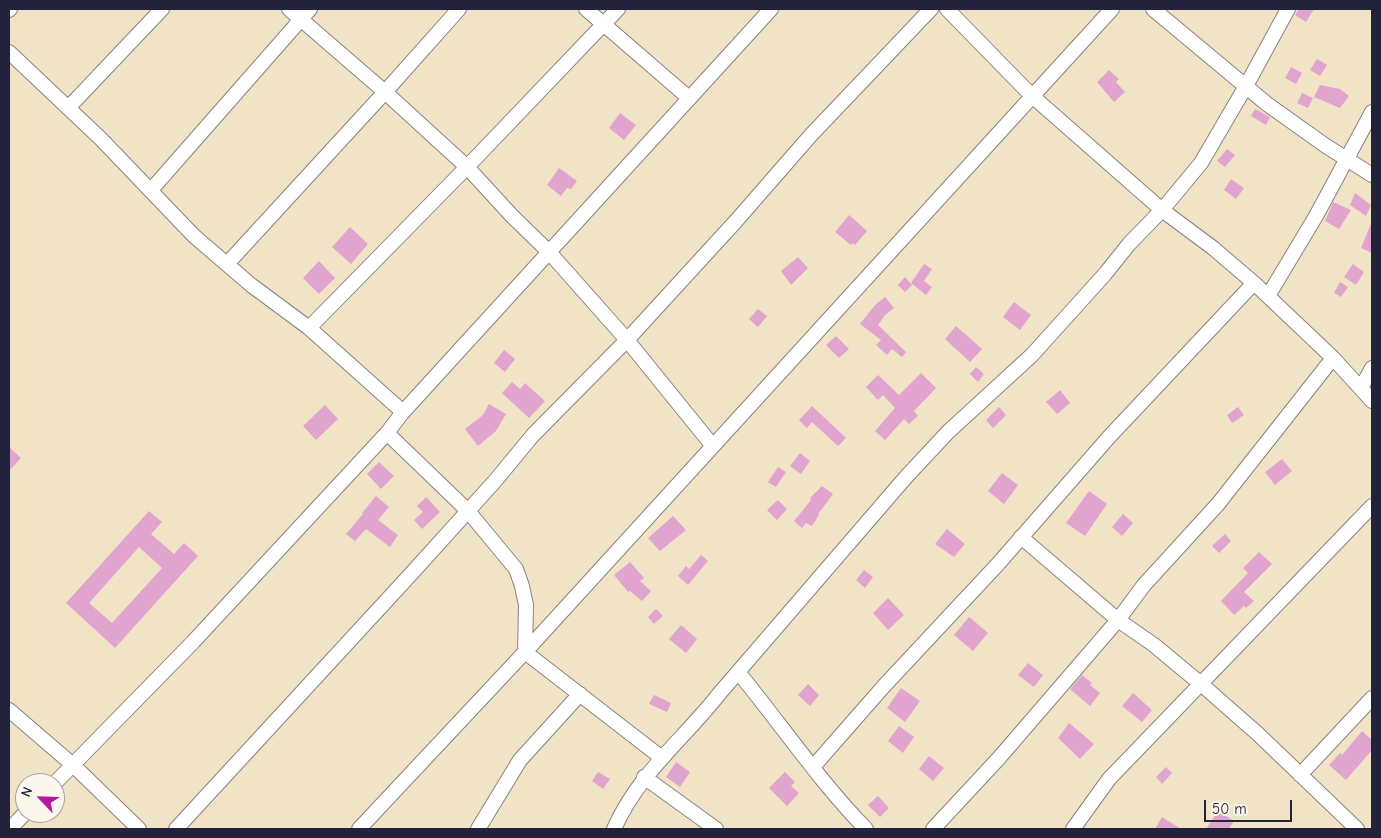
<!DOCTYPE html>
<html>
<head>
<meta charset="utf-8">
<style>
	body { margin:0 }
	#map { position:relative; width:1381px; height:838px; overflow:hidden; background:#f1e3c6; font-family:"Comic Neue",sans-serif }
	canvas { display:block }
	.frame { position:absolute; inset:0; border:10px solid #22223b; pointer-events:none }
	.north { position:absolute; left:15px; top:773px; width:50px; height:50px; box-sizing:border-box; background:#fbf7ec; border:1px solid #a4a2a5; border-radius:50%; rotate:294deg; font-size:14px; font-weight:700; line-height:20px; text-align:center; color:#22223b }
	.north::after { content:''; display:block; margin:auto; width:18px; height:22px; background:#b5179e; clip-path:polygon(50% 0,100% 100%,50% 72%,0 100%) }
	.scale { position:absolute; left:1204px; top:800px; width:88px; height:22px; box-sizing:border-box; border:2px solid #22223b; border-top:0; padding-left:6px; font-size:15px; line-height:18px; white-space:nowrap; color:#22223b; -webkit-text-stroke:4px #fbf7ec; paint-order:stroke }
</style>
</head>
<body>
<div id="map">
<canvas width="1381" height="838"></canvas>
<div class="frame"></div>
<div class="north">N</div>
<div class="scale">50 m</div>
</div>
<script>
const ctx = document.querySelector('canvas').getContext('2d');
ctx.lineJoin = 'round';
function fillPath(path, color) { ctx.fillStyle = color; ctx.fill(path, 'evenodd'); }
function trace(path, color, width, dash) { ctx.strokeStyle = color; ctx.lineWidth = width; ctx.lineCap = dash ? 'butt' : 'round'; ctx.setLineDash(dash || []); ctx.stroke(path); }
fillPath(new Path2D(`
	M1299 9H1314L1306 22 1295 15Z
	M1317 59 1327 65 1320 76 1310 70Z
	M1291 67 1302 73 1296 84 1285 78Z
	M1109 70 1119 79 1116 82 1125 92 1114 102 1097 82Z
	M1320 85 1340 89 1349 96 1340 108 1314 97Z
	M1302 93 1313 98 1308 108 1297 103Z
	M1255 109 1270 117 1266 125 1251 116Z
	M620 113 636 125 624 140 609 128Z
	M1227 149 1235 155 1225 167 1217 161Z
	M559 168 577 181 571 189 567 188 561 196 547 185Z
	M1231 179 1244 188 1236 199 1224 190Z
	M1355 193 1371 205 1366 216 1350 205Z
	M1333 202 1351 210 1339 229 1325 221Z
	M849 215 867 231 855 245 853 243 851 245 835 232Z
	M1372 221V253L1361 248Z
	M350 227 368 244 351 264 332 247Z
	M798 257 808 268 791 285 781 271Z
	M319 261 335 278 319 294 303 278Z
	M924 264 932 269 924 281 932 287 926 295 911 283Z
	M1353 264 1364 272 1356 285 1344 277Z
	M905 277 912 285 905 292 898 285Z
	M1340 282 1348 287 1341 297 1334 293Z
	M885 297 894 308 885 315 878 325 906 352 902 357 892 349 887 355 876 345 881 340 860 324 875 305Z
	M1014 302 1031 315 1020 330 1003 317Z
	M758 309 767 316 758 327 749 319Z
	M956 326 982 349 970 362 945 339Z
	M836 336 849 349 839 358 826 345Z
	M504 350 515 359 505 372 494 363Z
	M976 367 984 374 978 382 970 374Z
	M921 373 936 388 914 411 918 416 909 424 904 419 885 440 875 431 895 408 883 395 878 400 866 387 878 375 899 395Z
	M512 382 520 389 525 383 545 401 529 418 502 393Z
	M1060 390 1070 403 1057 414 1046 402Z
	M489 404 506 414 496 431 478 446 465 429 483 415Z
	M325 405 338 419 316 440 303 426Z
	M812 406 846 438 838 446 812 422 807 428 799 420Z
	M999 407 1006 415 993 428 986 420Z
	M1238 407 1244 415 1232 423 1227 415Z
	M9 447 21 458 9 471Z
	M800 453 810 461 801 474 790 466Z
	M1282 459 1292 471 1275 485 1265 472Z
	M379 462 394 476 381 489 367 474Z
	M778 467 786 472 776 487 768 482Z
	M1002 473 1018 485 1004 504 988 491Z
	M822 486 833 494 818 514 819 515 812 526 806 523 802 528 794 521 811 500 810 498Z
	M1089 491 1107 504 1085 536 1066 523Z
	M376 496 389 507 378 520 398 535 390 547 366 529 355 541 346 534 363 514 362 513Z
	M426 497 440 512 422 529 414 520 423 512 417 506Z
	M778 500 787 509 777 520 767 510Z
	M149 511 162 522 151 534 174 554 184 543 198 556 115 648 66 603ZM139 547 162 568 112 623 89 603Z
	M1123 514 1133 523 1122 536 1112 527Z
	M673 516 686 530 660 551 648 538Z
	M947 529 965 544 954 557 935 544Z
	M1225 534 1231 541 1219 553 1212 546Z
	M1259 552 1272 564 1244 592 1254 601 1246 608 1244 606 1234 615 1221 601 1248 573 1243 568Z
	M701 555 708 561 688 585 678 576 686 566 689 569Z
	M630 562 644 578 640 581 651 591 642 601 630 591 628 592 614 575Z
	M864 570 873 577 865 588 856 580Z
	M888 598 904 615 888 630 873 613Z
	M656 609 663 616 654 624 648 617Z
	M969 617 988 633 973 651 954 635Z
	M681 625 697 639 686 653 669 639Z
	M1028 663 1043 675 1034 687 1018 675Z
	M1082 675 1092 683 1090 685 1100 693 1090 706 1070 689Z
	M808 684 819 695 810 706 798 695Z
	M901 688 920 701 905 722 887 708Z
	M1133 693 1152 710 1142 722 1122 706Z
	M654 695 671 703 667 712 649 704Z
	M1069 723 1094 744 1080 759 1058 738Z
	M899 726 914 737 903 753 888 741Z
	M1362 731 1372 740V750L1346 780 1329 765 1340 753 1342 755Z
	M929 756 944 768 933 781 919 769Z
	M676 762 690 772 680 787 666 777Z
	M1166 767 1172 773 1162 784 1156 777Z
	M598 772 610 779 603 789 592 781Z
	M785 772 795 782 791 786 799 793 787 806 769 788Z
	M878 796 889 808 880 817 868 805Z
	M1218 811 1234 821 1229 829H1206Z
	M1162 817 1181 829H1155Z`), '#e1a4ce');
const street = new Path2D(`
	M289 9 385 92 467 167 512 216 549 252 627 340 712 445
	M586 9 689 98
	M947 9 1031 95 1162 210 1213 248 1254 283 1333 358 1372 401
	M1153 9 1267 104 1326 146 1372 175
	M9 10 10 9
	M9 52 101 139 194 236 251 285 309 328 403 412
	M68 108 162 9
	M151 190 310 9
	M227 264 385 92 459 9
	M1268 296 1316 216 1372 112
	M309 328 467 167 618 9
	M1361 388 1372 368
	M387 433 468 511 516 569 522 586 526 605 525 652 662 758
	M1021 537 1118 620 1154 645 1201 684 1258 734 1357 829
	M738 672C781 724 819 781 866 829
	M9 710 73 765 139 829
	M813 767 884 686 998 564 1109 437 1254 283
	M1300 775 1372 698
	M644 777 716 829
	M55 783 193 642 387 433 403 412 771 9
	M10 829 25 813
	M176 829 411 574 495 481 533 435 627 340 736 221 811 135 931 9
	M359 829 525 652 1112 9
	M478 829 520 760 580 694
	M614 829C638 774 683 740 719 694L906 477 948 432 1032 355 1105 274 1129 244 1162 210 1201 163 1246 86 1288 9
	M933 829 999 758 1118 620 1144 585 1218 504 1333 358
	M1073 829 1109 779 1372 506`);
trace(street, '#8a8280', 16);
trace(street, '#fff', 14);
</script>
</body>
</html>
